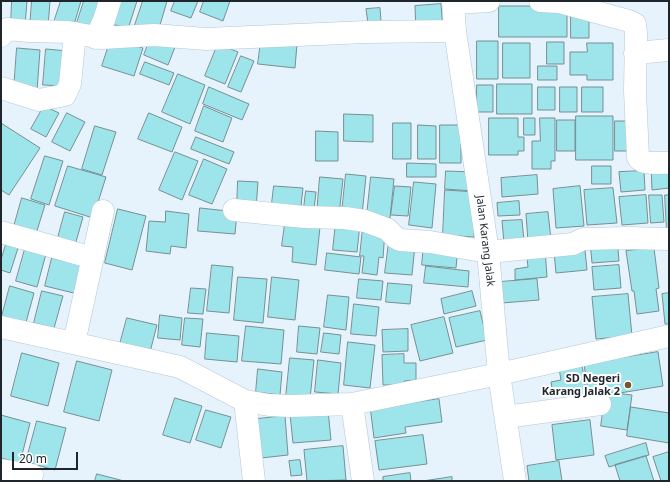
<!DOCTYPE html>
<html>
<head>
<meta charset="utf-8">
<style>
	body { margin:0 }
	#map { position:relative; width:670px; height:482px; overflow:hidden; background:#e6f3fc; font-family:"Noto Sans",sans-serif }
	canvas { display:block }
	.frame { position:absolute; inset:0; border:2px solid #1e262b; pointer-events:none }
	.scale { position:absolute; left:12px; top:452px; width:66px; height:18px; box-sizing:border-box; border:2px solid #1e262b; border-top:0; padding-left:5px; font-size:12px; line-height:14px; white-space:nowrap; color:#1e262b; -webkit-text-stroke:3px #fff; paint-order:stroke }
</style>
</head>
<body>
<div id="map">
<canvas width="670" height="482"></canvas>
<div class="frame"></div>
<div class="scale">20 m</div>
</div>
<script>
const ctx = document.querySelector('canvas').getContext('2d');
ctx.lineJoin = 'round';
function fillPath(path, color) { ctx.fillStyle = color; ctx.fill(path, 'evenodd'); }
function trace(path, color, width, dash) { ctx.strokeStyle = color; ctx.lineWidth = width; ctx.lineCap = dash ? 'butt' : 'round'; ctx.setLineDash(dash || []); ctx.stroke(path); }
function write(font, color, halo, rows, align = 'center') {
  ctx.font = font + ' "Noto Sans",sans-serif'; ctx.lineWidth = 4; ctx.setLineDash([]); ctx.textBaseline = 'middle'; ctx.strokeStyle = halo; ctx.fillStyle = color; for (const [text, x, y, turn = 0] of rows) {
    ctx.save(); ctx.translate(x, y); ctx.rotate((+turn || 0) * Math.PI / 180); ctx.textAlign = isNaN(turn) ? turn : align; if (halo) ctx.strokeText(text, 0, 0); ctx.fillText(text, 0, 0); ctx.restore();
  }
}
const building = new Path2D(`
	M12 1H27L25 26 11 25Z
	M32 1H50L48 27 30 26Z
	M61 1H81L73 28 54 22Z
	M84 1H104L94 35 75 29Z
	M116 1H137L128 29 109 23Z
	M143 1H167L158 32 135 25Z
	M175 1H198L191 18 171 11Z
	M204 1H230L223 21 200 12Z
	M441 4 443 29 416 31 415 6Z
	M499 6H567V37H499Z
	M380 8 381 22 368 23 366 9Z
	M571 12H589V38H571Z
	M151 37 175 47 168 65 144 55Z
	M111 39 143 48 134 76 102 66Z
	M261 41 297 44 295 68 258 64Z
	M477 41H498V79H477Z
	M547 42H564V64H547Z
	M503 43H530V78H503Z
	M587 43H613V80H587V75H570V52H587Z
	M218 44 238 52 225 84 205 76Z
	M17 48 40 50 37 91 14 89Z
	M46 49 68 51 66 86 43 85Z
	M241 56 254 61 241 92 228 87Z
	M145 62 174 73 169 85 140 74Z
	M538 66H557V80H538Z
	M178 74 205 85 190 124 162 112Z
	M497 84H532V114H497Z
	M477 85H493V112H477Z
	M209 87 249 104 242 120 203 104Z
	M538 87H555V110H538Z
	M560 87H577V112H560Z
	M582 87H603V112H582Z
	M44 106 59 113 46 137 31 129Z
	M204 106 232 118 223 142 195 131Z
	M67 113 85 122 70 151 52 142Z
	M149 113 182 127 172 152 138 139Z
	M344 114 373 115V142L344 141Z
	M576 116H613V160H576Z
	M489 118H518V137H524V151H518V155H489Z
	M524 118H535V135H524Z
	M540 118H555V161H551V169H532V141H540Z
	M557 120H575V151H557Z
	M615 121H634V151H615Z
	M1 123 40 148 9 195 1 190Z
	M393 123H411V159H393Z
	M418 125 436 126V159H418Z
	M440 125H461V163H440Z
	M95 126 116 132 102 175 82 169Z
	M316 131 338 132V161H316Z
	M196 137 234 152 229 164 191 149Z
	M175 152 198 161 182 200 159 190Z
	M45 156 63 161 49 205 31 199Z
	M204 159 227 169 212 204 189 195Z
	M407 163 436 164V177H407Z
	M669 164V188L652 190 651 165Z
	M68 166 106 177 93 218 55 206Z
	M592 166H611V184H592Z
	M446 171 473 172 472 191 445 189Z
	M644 171 645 190 621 192 619 172Z
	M346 174 366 176 362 215 342 212Z
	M537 175 538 194 502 197 501 178Z
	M320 177 343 179 339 215 317 213Z
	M371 177 394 179 390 218 367 215Z
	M238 181 258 182 256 209 237 208Z
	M414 182 436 184 432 228 409 225Z
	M274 186 303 188 300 215 271 212Z
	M395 186 411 187 408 216 391 215Z
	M580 186 584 226 556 228 553 189Z
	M613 188 617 223 587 225 584 190Z
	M445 190 477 192 474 237 443 235Z
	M306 191 316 192 314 209 304 208Z
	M646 195 648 223 622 225 619 197Z
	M649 195H662L664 222 651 223Z
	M665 195H669V232H667Z
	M22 198 45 205 35 237 13 230Z
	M519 201 520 215 498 216 497 203Z
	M200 208 237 212 235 234 198 231Z
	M118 209 146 216 132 270 105 263Z
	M166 211 189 214 186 248 171 246 170 254 146 251 149 221 165 222Z
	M65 212 83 217 74 249 56 245Z
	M548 212 551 240 528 242 526 214Z
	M522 220 524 241 504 243 502 221Z
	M336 222 360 224 357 252 333 250Z
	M285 224 320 227 316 265 292 262 293 247 282 246Z
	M363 228 385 230 383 258 379 257 377 275 362 273 364 256H360Z
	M617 238 619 261 592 263 590 241Z
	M7 241 19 245 10 273 1 270V260Z
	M389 242 415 245 412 275 385 273Z
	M424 244 458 247 456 268 422 265Z
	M654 248 659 288 656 289 659 311 637 314 634 291H632L626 251Z
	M25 249 46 254 37 287 16 281Z
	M545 249 547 277 515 280V269L528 267 526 250Z
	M585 250 587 270 556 273 554 252Z
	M327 253 361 257 359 274 325 270Z
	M52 258 89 267 82 295 45 286Z
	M212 265 233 267 229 313 207 311Z
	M619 265 621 288 594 290 592 267Z
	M426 266 469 271 468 287 424 283Z
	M238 277 267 279 263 323 234 320Z
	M272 277 299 280 295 320 268 317Z
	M359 279 383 281 381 300 357 298Z
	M537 279 539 300 502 303 500 282Z
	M388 283 412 285 410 304 386 302Z
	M10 286 34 293 25 326 1 320Z
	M191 288 206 289 203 314 188 313Z
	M42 291 63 296 54 328 34 323Z
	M472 291 476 306 444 314 441 299Z
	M669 293V324H665L662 294Z
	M628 294 632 336 596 339 592 297Z
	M328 295 349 297 346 330 324 327Z
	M354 304 379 307 376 336 351 334Z
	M480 311 487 340 456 347 449 318Z
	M160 315 182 318 180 340 158 338Z
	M444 317 453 353 420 361 411 325Z
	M127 318 157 325 150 352 120 344Z
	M185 318 203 319 200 347 182 345Z
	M246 326 284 330 281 364 242 361Z
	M299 326 320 328 317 354 297 352Z
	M408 329V351L383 352 382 330Z
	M207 333 239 336 237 362 205 359Z
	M324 333 341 335 339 354 321 352Z
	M348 342 375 345 370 388 344 385Z
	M658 352 663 386 589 398 584 364Z
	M22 353 59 363 48 406 11 396Z
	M404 354V363H416V380L404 381V385H383L382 355Z
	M290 358 314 360 310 399 286 397Z
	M318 360 341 363 338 394 315 392Z
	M77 361 112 370 99 421 64 412Z
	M582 365 588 403 565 406 563 392 553 394 551 382 561 380 559 368Z
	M258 369 282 372 280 395 256 392Z
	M606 392 632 395 627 430 601 426Z
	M175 398 202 406 190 443 163 435Z
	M439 399 442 422 405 427 406 433 374 438 370 406 402 404Z
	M631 407 669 413V443L627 436Z
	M206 410 231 417 221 448 196 440Z
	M328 410 331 440 293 443 290 414Z
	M1 415 30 423 20 463 1 458Z
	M285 416 288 455 261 458 257 419Z
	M590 420 594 455 556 460 552 425Z
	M37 421 66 428 55 470 26 462Z
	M423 435 427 464 379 470 375 441Z
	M646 443 649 455 609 467 605 456Z
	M343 446 346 480 307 481 304 450Z
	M669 452V481H661L653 457Z
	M646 456 654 481H620L615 465Z
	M300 460 302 475 291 476 289 461Z
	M559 461 562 481H529L527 466Z
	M410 473 411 481H383V477Z
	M97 474 124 481H95Z
	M452 477V481H423Z`);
fillPath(building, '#9ee4eb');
trace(building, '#759093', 1);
const minor = new Path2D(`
	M453 1 455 31 488 252 499 374 515 481
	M540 1 559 2 629 21 635 24 636 33 635 91 638 157C642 166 660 162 669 163
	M453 3 489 1
	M1 36 7 29 29 31 68 32 102 38 154 35 206 39 366 32 455 31
	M96 38 104 20 110 1
	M635 53 669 50
	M1 88 39 100 65 95 70 84 75 33
	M234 210 304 217 345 218 365 221 387 229 396 238 400 240 430 242 488 252 573 244 583 239 627 238 669 239
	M1 232 93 258
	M1 327 180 367 245 401 269 405 290 406 352 404 499 374 669 336
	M74 343 103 211
	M245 401 254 481
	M352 404 363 481
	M506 417 600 404
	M1 470 32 475`);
trace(minor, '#b2c8d5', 23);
trace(minor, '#fff', 22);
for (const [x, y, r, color] of [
	[628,385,4,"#74582b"]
]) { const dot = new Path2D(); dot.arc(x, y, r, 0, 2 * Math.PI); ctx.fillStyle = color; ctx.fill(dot); trace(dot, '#fff', 1.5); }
write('11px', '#1e262b', '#fff', [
	["Jalan Karang Jalak",485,241,83]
]);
write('bold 11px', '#1e262b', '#fff', [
	["SD Negeri",620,379],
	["Karang Jalak 2",620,392]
], 'right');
</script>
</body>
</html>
